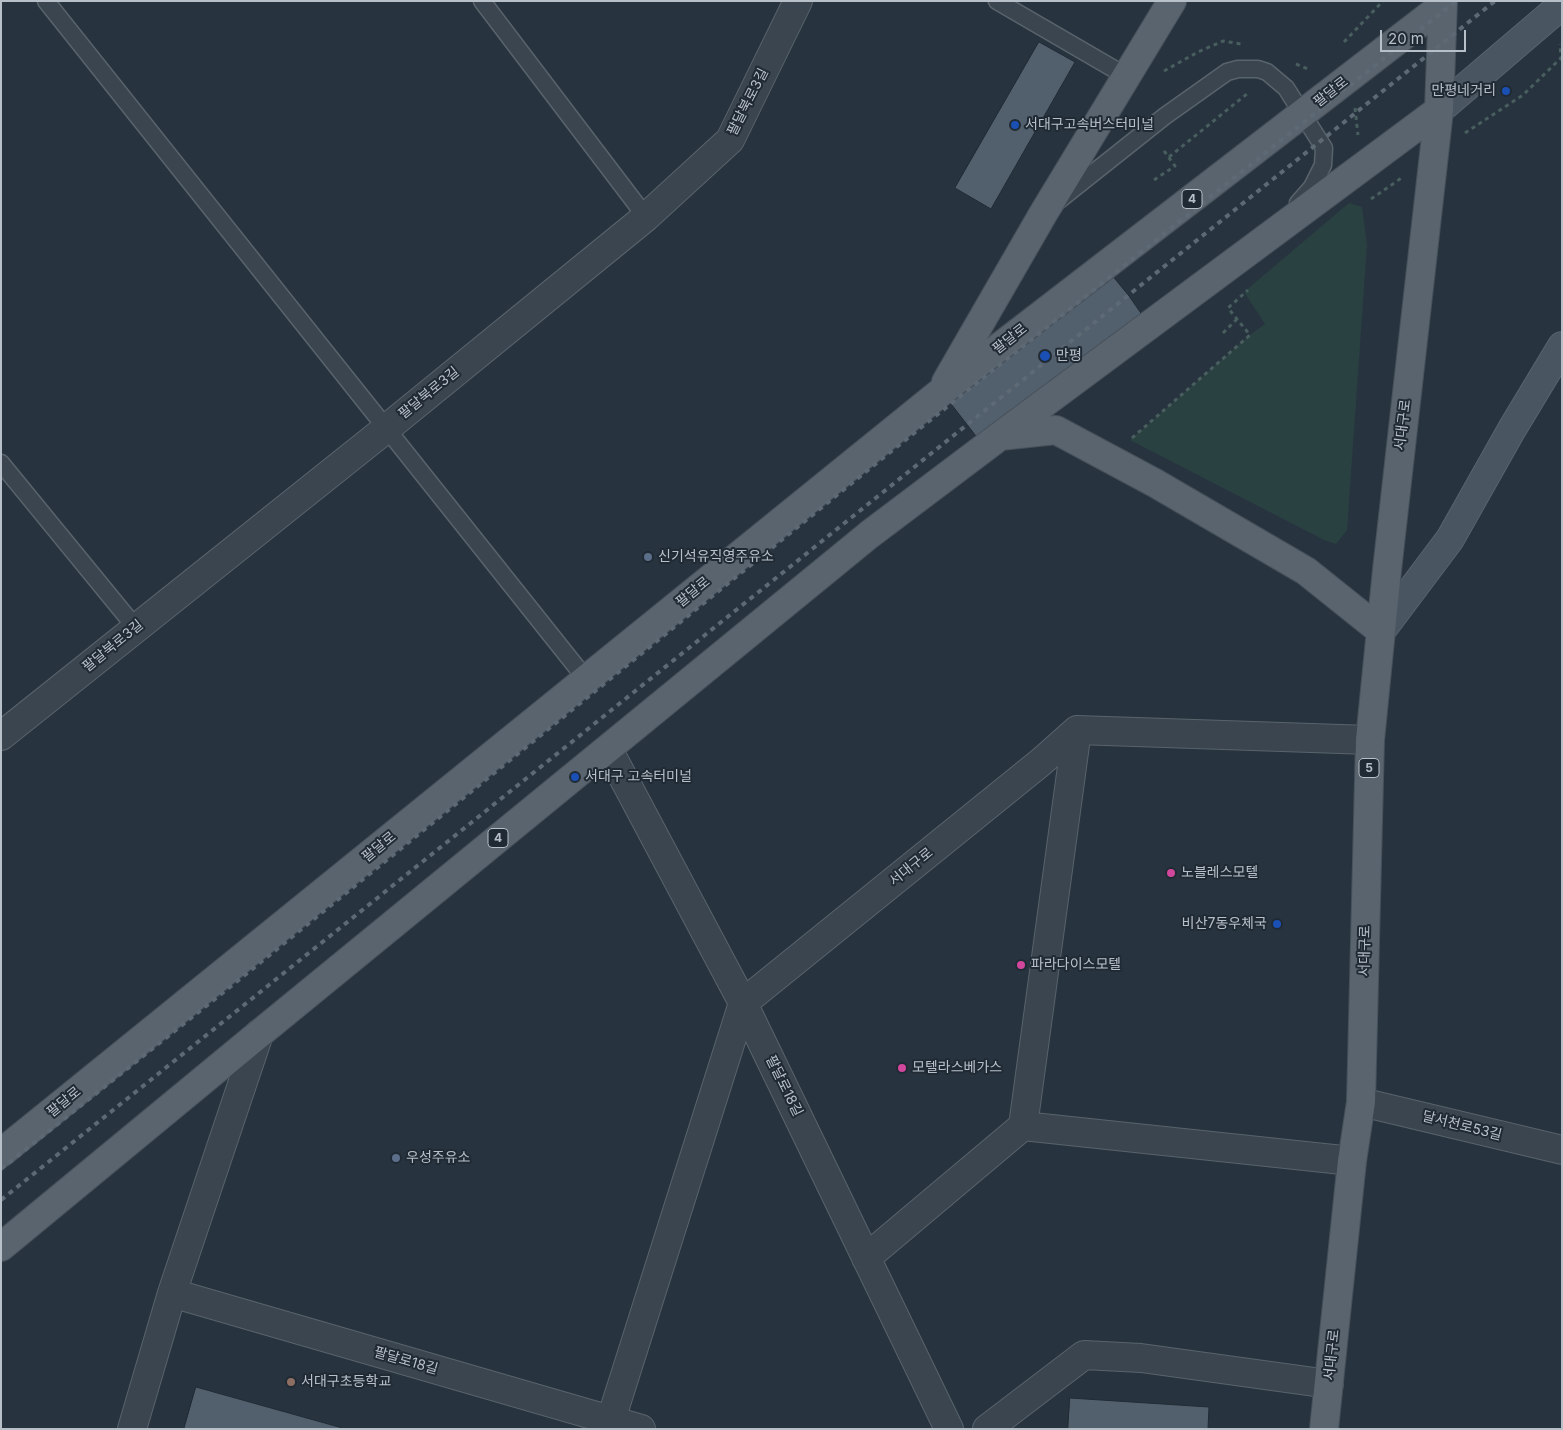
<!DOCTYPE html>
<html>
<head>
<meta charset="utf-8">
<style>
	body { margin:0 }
	#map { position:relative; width:1563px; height:1430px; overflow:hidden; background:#27343f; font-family:Inter,sans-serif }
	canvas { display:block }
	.frame { position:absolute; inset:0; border:2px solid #b7c0c9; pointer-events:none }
	.scale { position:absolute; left:1380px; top:30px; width:86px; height:22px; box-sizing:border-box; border:2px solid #b7c0c9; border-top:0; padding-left:6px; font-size:15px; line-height:18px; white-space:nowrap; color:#b7c0c9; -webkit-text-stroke:4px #202a34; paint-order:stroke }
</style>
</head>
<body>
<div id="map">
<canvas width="1563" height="1430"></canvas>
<div class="frame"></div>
<div class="scale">20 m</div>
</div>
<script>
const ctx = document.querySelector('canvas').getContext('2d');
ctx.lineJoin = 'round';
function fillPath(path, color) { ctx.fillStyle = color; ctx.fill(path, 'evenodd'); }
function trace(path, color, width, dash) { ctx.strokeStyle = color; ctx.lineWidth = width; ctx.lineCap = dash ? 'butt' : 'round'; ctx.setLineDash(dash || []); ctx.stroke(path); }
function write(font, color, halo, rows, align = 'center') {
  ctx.font = font + ' Inter,"Noto Sans KR",sans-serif'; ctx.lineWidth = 4; ctx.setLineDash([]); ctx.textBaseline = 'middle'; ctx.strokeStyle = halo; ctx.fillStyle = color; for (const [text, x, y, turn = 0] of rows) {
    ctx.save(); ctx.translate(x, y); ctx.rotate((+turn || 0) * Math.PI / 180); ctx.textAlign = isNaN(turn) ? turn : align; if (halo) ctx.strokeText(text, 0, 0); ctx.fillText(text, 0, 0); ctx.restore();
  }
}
fillPath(new Path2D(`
	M1349 203 1362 207 1367 245 1347 530 1336 544 1324 540 1130 440 1250 335 1265 324 1244 292Z`), '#2a4141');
const building = new Path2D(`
	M1039 42 1075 62 991 209 955 188Z
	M1102 263 1129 296 1152 329 989 453 938 387Z
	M196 1387 346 1429H184Z
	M1070 1398 1209 1407 1208 1429H1068Z`);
fillPath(building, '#525f6c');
trace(building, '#222c36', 1);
const service = new Path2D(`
	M46 1 586 679
	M482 1 646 217
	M997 1 1126 76
	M1058 201 1165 116 1227 72 1238 69H1258L1267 72 1286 88 1324 148 1323 165 1312 187 1298 203
	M1 463 136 628`);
const minor = new Path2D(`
	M1 736 387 428 646 217 730 140 798 1
	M608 749 743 1003 949 1429
	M743 1003 1041 762 1077 730 1370 740
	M1361 1102 1562 1150
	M1023 1126 1077 730
	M866 1258 1023 1126 1352 1161
	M172 1293 641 1429
	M132 1429 172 1293 259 1034
	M608 1429 743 1003
	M987 1429 1084 1355 1141 1358 1329 1384`);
const secondary = new Path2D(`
	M1439 110 1562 5
	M1381 631 1450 539 1512 429 1562 346`);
const primary = new Path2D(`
	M946 382 1043 214 1172 1
	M1000 436 1056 430 1155 483 1306 571 1381 631
	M1 1153 941 392 1442 6
	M1 1247 259 1034 870 534 1000 436 1439 110
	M1324 1429 1352 1161 1361 1102 1370 740 1387 570 1439 110 1443 1`);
trace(service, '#59636c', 19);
trace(minor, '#59636c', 30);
trace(secondary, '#59636c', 30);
trace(primary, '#47515b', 30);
trace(new Path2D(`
	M1344 42 1383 1
	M1296 64 1310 70
	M1164 71 1198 52 1223 41 1241 44
	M1355 108 1358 135
	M1465 133 1523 95 1561 58 1560 44
	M1169 157 1248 93
	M1154 180 1175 166 1162 148
	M1371 199 1403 177
	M1223 333 1237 319
	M1132 438 1250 335 1228 308 1248 290`), '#495e5e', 3, [4, 4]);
trace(service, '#3b454f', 16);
trace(minor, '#3b454f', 28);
trace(secondary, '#495561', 28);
trace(primary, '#59646f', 28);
trace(new Path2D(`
	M1 1169 235 983 879 461 1456 1
	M1 1200 1495 1`), '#5d6a75', 4, [5, 5]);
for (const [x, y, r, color] of [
	[1506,91,5,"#1a4fb4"],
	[1015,125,5,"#1a4fb4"],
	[1045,356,6,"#1a4fb4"],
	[648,557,5,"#5c6f8a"],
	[575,777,5,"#1a4fb4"],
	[1171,873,5,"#d1479c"],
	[1277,924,5,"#1a4fb4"],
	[1021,965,5,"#d1479c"],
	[902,1068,5,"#d1479c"],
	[396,1158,5,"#5c6f8a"],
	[291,1382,5,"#8d6e63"]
]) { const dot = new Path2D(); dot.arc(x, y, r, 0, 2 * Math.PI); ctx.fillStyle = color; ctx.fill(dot); trace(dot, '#202a34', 2); }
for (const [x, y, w] of [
	[1192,199,20],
	[1369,768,20],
	[498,838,20]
]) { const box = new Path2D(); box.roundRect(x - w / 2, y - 9.5, w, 19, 4); ctx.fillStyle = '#202a34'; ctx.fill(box); trace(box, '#b7c0c9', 1); }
write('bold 12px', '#b7c0c9', null, [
	["4",1192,199],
	["5",1369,768],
	["4",498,838]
]);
write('14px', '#b7c0c9', '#202a34', [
	["만평네거리",1496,91,"right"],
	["서대구고속버스터미널",1025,125],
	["만평",1056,356],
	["신기석유직영주유소",658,557],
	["서대구 고속터미널",585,777],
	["노블레스모텔",1181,873],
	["비산7동우체국",1267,924,"right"],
	["파라다이스모텔",1031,965],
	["모텔라스베가스",912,1068],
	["우성주유소",406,1158],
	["서대구초등학교",301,1382]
], 'left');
write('14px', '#b7c0c9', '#202a34', [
	["팔달로",1331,92,-38],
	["팔달북로3길",748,102,-63],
	["팔달로",1010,339,-38],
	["팔달북로3길",429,393,-39],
	["서대구로",1403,425,-83],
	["팔달로",693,592,-39],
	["팔달북로3길",113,646,-39],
	["팔달로",379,847,-39],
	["서대구로",911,867,-39],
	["서대구로",1365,951,-89],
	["팔달로18길",784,1086,64],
	["팔달로",64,1102,-39],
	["달서천로53길",1462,1126,14],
	["서대구로",1332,1355,-84],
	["팔달로18길",406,1361,16]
]);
</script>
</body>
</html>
